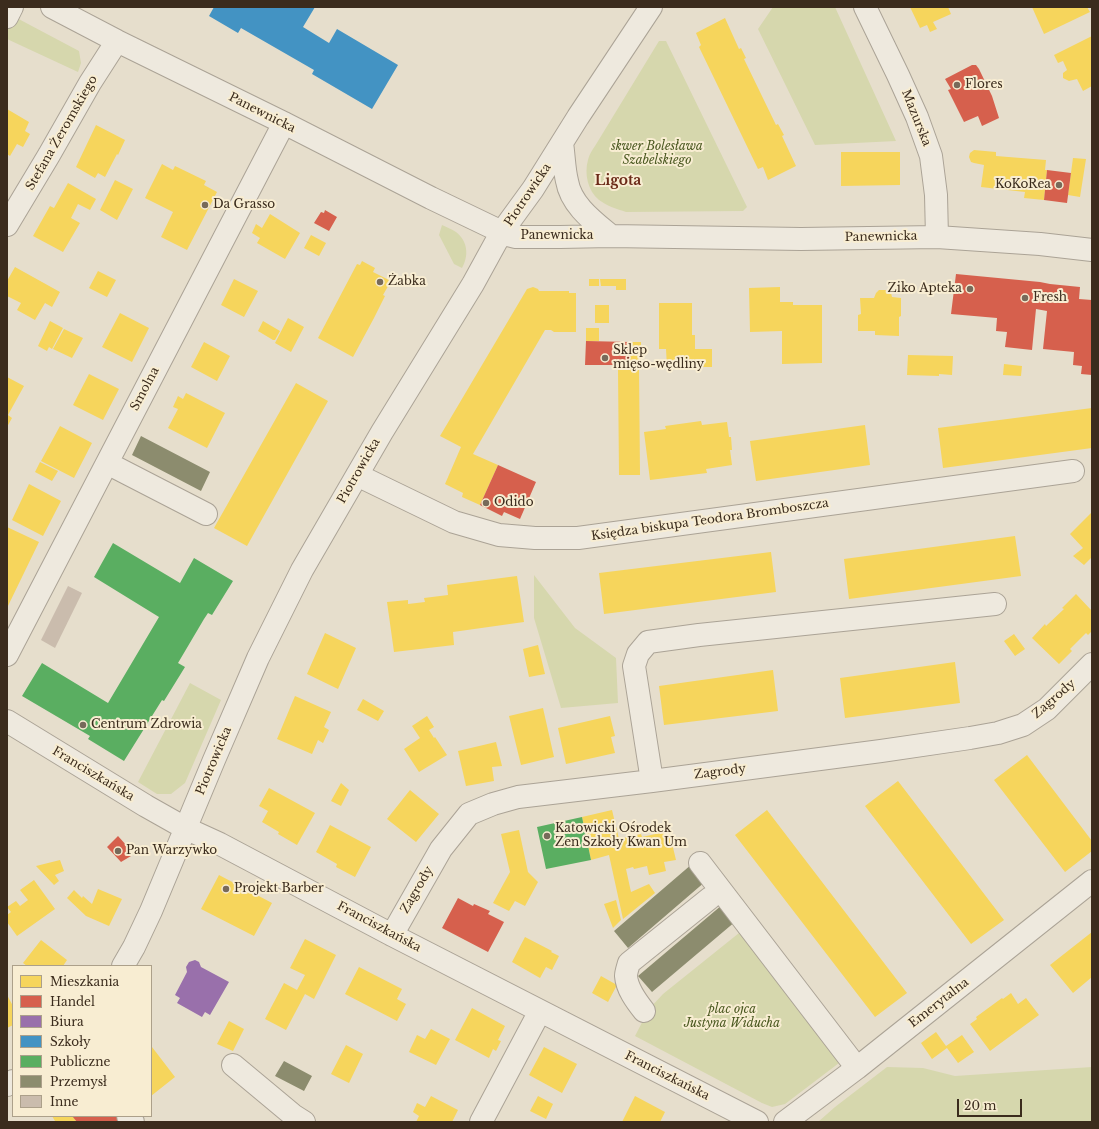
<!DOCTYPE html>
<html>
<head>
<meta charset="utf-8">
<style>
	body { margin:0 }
	#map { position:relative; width:1099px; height:1129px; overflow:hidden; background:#e6decc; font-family:"Libre Baskerville",serif }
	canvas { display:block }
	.frame { position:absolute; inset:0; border:8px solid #3b2c1d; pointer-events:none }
	.legend { position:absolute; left:12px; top:965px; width:140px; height:152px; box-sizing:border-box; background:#f8edd2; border:1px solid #aca08a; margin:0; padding:5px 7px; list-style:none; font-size:12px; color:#3b2c1d }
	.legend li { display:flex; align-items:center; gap:8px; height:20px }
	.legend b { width:20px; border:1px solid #aca08a }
	.scale { position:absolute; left:957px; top:1099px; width:65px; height:18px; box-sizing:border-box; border:2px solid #3b2c1d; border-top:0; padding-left:5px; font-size:12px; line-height:14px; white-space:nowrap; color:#3b2c1d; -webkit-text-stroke:3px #f8edd2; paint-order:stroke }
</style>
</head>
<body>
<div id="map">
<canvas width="1099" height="1129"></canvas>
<div class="frame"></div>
<ul class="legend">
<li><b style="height:11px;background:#f6d55c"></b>Mieszkania</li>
<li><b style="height:11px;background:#d6604d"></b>Handel</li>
<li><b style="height:11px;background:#9970ab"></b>Biura</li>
<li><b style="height:11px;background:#4393c3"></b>Szkoły</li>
<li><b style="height:11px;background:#5aae61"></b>Publiczne</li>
<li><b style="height:11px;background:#8c8c6e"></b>Przemysł</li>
<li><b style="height:11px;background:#cabcad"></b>Inne</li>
</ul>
<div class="scale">20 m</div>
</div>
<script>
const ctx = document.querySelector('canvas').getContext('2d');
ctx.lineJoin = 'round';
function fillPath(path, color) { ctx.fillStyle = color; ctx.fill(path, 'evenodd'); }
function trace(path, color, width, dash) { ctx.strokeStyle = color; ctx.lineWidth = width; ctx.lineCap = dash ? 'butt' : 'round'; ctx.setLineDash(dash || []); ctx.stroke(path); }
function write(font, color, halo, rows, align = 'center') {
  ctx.font = font + ' "Libre Baskerville",serif'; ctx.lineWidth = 4; ctx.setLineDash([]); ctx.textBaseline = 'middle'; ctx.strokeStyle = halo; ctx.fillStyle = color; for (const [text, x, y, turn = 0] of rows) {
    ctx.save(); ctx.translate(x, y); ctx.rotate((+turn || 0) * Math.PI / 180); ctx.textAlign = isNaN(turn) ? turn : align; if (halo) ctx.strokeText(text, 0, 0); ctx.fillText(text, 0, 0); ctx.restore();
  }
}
fillPath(new Path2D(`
	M773 7H835L896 141 815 145 758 29Z
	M13 16 79 51 81 63 78 72 7 39V28Z
	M659 41H666L747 207 743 211 626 212C617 209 607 206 599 200 588 191 584 174 588 160 589 155 592 150 595 146Z
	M442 225C446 227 452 229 456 232 468 241 469 256 462 268L454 264 439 235Z
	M534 575 575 628 616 658 618 703 561 708 534 618Z
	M190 683 221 700 185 783 171 794H157L138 782Z
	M744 929 841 1057 839 1063 785 1104 772 1107 762 1103 635 1036 649 1009 663 994Z
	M887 1067 923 1068 955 1076 1092 1067V1122H818L835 1107Z`), '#d6d7ad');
fillPath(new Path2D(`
	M910 7H948L951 14 933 22 937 29 930 32 927 25 920 28Z
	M1032 7H1087L1090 12 1044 34Z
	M725 18 739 49 741 48 746 58 744 59 776 125 778 124 784 135 782 136 796 166 768 180 763 167 758 169 699 47 701 45 696 33Z
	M1092 36V86L1083 91 1077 79 1069 81 1063 78V73L1067 70 1063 61 1058 63 1054 55Z
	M7 109 29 122 25 131 30 134 23 147 17 144 10 156 7 154Z
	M96 125 125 140 118 155 117 154 105 177 98 173 95 178 76 167Z
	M974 150 996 152V156L1046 160 1045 170H1047L1044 200 1024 198 1025 192 981 187 984 165 974 163 971 162 969 157 970 153Z
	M841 152H900V185L841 186Z
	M1073 158 1086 159 1080 197 1068 195Z
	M162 164 173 170 175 166 206 181 204 185 217 192 187 250 161 237 173 212 145 198Z
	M115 180 133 189 117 220 100 210Z
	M68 183 96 199 90 210 78 204 71 218 80 223 63 252 33 236 50 206 54 208Z
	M270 214 300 233 285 259 257 243 260 238 252 233 256 224 262 228Z
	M311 235 326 243 319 256 304 248Z
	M362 261 375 268 373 272 391 281 383 295 385 296 374 318 353 357 318 338 357 264 360 265Z
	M15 267 60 292 52 307 45 303 35 320 17 310 21 303 7 296V281Z
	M98 271 116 280 107 297 89 288Z
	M234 279 258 291 244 317 221 305Z
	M589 279H599V286H589Z
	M600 279H626V290H616V286H601Z
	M533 287 538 289 539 291H569V293H576V332H554L551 330H545L473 454 498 465 480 505 462 497 463 493 445 484 461 447 440 436 527 289Z
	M780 287V302H793V305H822V363L782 364V331L750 332 749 288Z
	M879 290H885L891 293 892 297 901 298V316L899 317V336L875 335V331H858V315L861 314 860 298H874L876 293Z
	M659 303H692V335H695V349H712V367H667L666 349H659Z
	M595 305H609V323H595Z
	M120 313 149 328 132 362 102 347Z
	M288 318 304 327 291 352 275 343Z
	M50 321 63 328 52 349 49 347 47 351 38 346Z
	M263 321 280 331 275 340H273L258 331Z
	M586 328H599V341H586Z
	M64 329 83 338 72 358 53 349Z
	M204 342 230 356 217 381 191 367Z
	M630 342H641V365H639L640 475H619L618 370V365H630Z
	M908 355 953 356 952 375 939 374V376L907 375Z
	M1004 364 1022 366 1021 376 1003 375Z
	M89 374 119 389 103 420 73 405Z
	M7 377 24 386 8 415 12 418 7 427Z
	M296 383 328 401 247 546 214 528Z
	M186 393 225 413 207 448 168 428 178 409 173 407 178 396 183 399Z
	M1092 408V448L943 468 938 428Z
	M701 421 702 425 727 422 729 437H731L732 450H730L732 465 706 469 707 473 650 480 644 432 666 429 665 426Z
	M865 425 870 465 756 481 750 441Z
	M60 426 92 443 74 478 41 461Z
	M40 462 58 471 52 481 35 472Z
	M29 484 61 501 43 536 12 520Z
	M1092 512V557L1084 565 1073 556 1083 548 1070 534Z
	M7 527 39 542 7 608Z
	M1015 536 1021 576 849 599 844 559Z
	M771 552 776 592 604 614 599 573Z
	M517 576 524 622 453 632 454 645 394 652 387 602 408 600V604L425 602 424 598 448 595 447 585Z
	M1076 594 1092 611V631L1088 635 1086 633 1070 649 1072 651 1059 664 1032 638 1045 624 1046 626 1064 609 1062 608Z
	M325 633 356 648 338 689 307 674Z
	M1014 634 1025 649 1015 656 1004 641Z
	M538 645 545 674 529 677 523 649Z
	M955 662 960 703 845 718 840 678Z
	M773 670 778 711 664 725 659 686Z
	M295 696 331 712 324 727 329 730 323 743 318 740 312 754 277 739Z
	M363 699 384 711 378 721 357 710Z
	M543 708 554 757 521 765 509 716Z
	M427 716 434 727 429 730 434 738 435 737 447 755 419 772 404 749 420 738 412 726Z
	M610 716 615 736 611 737 615 753 566 764 558 728Z
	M496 742 502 766 492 767 494 781 466 786 458 751Z
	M1027 755 1092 841V851L1065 872 994 780Z
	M898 781 1004 920 971 944 865 806Z
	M341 783 349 790 341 806 331 801Z
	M269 788 315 813 297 845 278 834 279 832 262 822 268 811 259 806Z
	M410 790 439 814 416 842 387 819Z
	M612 810 619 839 641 834 642 837 669 831 676 860 664 862 666 871 649 875 647 866 634 869 633 867 626 869 631 892 649 884 655 893 623 919 609 855 591 860 582 817Z
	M767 810 907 993 875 1017 735 835Z
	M330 825 371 847 355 877 336 867 337 864 316 852Z
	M519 830 528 872 538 882 525 906 515 901 509 911 493 903 510 872 501 834Z
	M60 860 64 871 55 875 59 881 54 885 36 866Z
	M219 875 272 903 254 936 201 909Z
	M34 880 55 909 17 936 7 922V915L11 912 7 907 16 901 20 906 28 900 20 890Z
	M98 889 122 899 109 926 86 916 67 898 74 890 82 898 83 896 92 904Z
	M616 900 621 920 613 928 604 904Z
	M1092 932V977L1073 993 1050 965Z
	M525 937 552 951 551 952 559 956 552 970 546 967 540 978 512 962Z
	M305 939 336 955 314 999 305 994 286 1030 265 1019 284 983 297 990 305 975 290 968Z
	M41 940 67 960 63 966H27L23 963Z
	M359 967 402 989 397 999 406 1004 397 1021 345 994Z
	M601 976 617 985 608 1002 592 993Z
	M1011 993 1018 1004 1026 998 1039 1015 990 1051 970 1024 977 1019 976 1017 1002 998 1003 999Z
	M7 995 13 1006V1025L7 1028Z
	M472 1008 505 1026 498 1040 501 1041 496 1051 493 1049 489 1058 455 1040Z
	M229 1021 244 1029 233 1051 217 1044Z
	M431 1029 450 1039 436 1065 409 1052 417 1035 425 1039Z
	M936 1032 946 1046 962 1035 974 1052 958 1063 947 1048 932 1059 921 1043Z
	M346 1045 363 1054 349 1083 331 1074Z
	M152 1047 175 1077 151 1096V1048Z
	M544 1047 577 1064 562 1093 529 1075Z
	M431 1096 458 1110 452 1122H416L419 1116 413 1112 417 1103 425 1107Z
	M538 1096 553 1104 546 1119 530 1111Z
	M635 1096 665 1112 660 1122H622Z
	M52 1116H72L77 1122H53L55 1121Z`), '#f6d55c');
fillPath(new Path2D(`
	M972 65H976L979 69 992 96 999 118 982 126 978 116 964 122 948 90 951 89 945 79Z
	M1047 170 1071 173 1067 203 1044 200Z
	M325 210 337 217 329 231 314 223 321 212 324 213Z
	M956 274 1040 282 1050 284 1080 287 1079 299 1092 300V375L1081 374 1082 366 1073 365 1074 352 1043 349 1047 311 1036 309 1032 350 1005 347 1007 332 996 331 997 318 951 314Z
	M586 341 630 342V365H585Z
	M498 465 536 482 520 519 504 512 502 516 480 505Z
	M118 836 127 846 128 850 131 856 121 862 107 847Z
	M458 898 473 906 474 904 490 911 488 914 504 922 488 952 442 928Z
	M72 1116H119L123 1122H77Z`), '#d6604d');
fillPath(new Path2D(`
	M195 960 199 962 201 967 229 982 210 1015 205 1012 202 1017 177 1003 180 998 175 995 187 972 186 967 189 962Z`), '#9970ab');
fillPath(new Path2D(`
	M214 7H315L303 27 329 43 337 29 398 65 372 109 312 74 314 70 241 28 238 33 209 16Z`), '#4393c3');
fillPath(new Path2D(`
	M113 543 180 583 194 558 233 581 212 615 208 613 204 619 178 663 185 667 164 701 162 700 124 761 88 739 90 736 22 696 42 663 108 703 159 617 94 577Z
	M582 817 591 860 546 869 537 827Z`), '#5aae61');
fillPath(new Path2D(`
	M141 436 210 472 201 491 132 455Z
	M692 864 706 881 628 948 614 931Z
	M722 905 736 921 652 992 638 976Z
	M284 1061 312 1076 304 1091 275 1076Z`), '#8c8c6e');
fillPath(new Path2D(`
	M68 586 82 593 55 648 41 640Z`), '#cabcad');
const minor = new Path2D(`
	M52 7 117 41 284 123 431 198 508 235 516 237H560L611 236 801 239 937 237 1040 244 1092 250
	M865 7 898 75 917 117 931 156 936 195 937 237
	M7 17 12 7
	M562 143C564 156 564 169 567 181 571 205 593 221 611 236
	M7 225 49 155 90 83 117 41
	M107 463 206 514
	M357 475 454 522 499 535 535 538H578L1073 471
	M7 655 284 123
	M7 721 146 806 185 828 220 844 392 935 757 1122
	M652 781 634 666 638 654 648 642 699 635 995 604
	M700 863 857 1068
	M392 935 441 849 469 814 493 804 518 797 652 781 881 751 970 738 998 733 1023 725 1047 709 1092 664
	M123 966 134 947 151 911 214 760 258 658 302 570 382 432 473 284 501 233 533 189 578 117 651 7
	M644 1011C636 1001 627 989 626 976 626 972 628 967 629 963L710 898
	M233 1065 293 1115 304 1122
	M7 1085 13 1081
	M128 1116 133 1122
	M481 1122 540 1011
	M785 1122 857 1068 1092 881`);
trace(minor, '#aba396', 24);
trace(minor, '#eee9de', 22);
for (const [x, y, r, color] of [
	[957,85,4,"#776a5a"],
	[1059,185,4,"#776a5a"],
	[205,205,4,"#776a5a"],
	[380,282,4,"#776a5a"],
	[970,289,4,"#776a5a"],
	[1025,298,4,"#776a5a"],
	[605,358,4,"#776a5a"],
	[486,503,4,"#776a5a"],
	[83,725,4,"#776a5a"],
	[547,836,4,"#776a5a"],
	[118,851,4,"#776a5a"],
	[226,889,4,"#776a5a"]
]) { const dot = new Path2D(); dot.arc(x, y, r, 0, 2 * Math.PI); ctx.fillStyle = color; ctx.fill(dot); trace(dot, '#f8edd2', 1.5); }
write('12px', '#3b2c1d', '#f8edd2', [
	["Flores",965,85],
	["KoKoRea",1051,185,"right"],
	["Da Grasso",213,205],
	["Żabka",388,282],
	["Ziko Apteka",962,289,"right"],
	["Fresh",1033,298],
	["Sklep",613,351],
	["mięso-wędliny",613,365],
	["Odido",494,503],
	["Centrum Zdrowia",91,725],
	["Katowicki Ośrodek",555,829],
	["Zen Szkoły Kwan Um",555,843],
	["Pan Warzywko",126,851],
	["Projekt Barber",234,889]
], 'left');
write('12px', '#3b2c1d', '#f8edd2', [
	["Panewnicka",262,113,27],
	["Mazurska",916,118,68],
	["Stefana Żeromskiego",62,133,-60],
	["Piotrowicka",528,195,-56],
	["Panewnicka",557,236],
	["Panewnicka",881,237,-1],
	["Smolna",145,389,-62],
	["Piotrowicka",359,471,-60],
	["Księdza biskupa Teodora Bromboszcza",710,520,-8],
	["Zagrody",1054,699,-41],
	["Piotrowicka",214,761,-67],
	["Zagrody",720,772,-7],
	["Franciszkańska",93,774,31],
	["Zagrody",417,890,-60],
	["Franciszkańska",379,927,28],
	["Emerytalna",939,1003,-38],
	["Franciszkańska",667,1076,27]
]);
write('italic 12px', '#4b5921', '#f8edd2', [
	["skwer Bolesława",657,147],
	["Szabelskiego",657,161],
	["plac ojca",732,1010],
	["Justyna Widucha",732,1024]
]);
write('bold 14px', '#6b2a18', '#f8edd2', [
	["Ligota",618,181]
]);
</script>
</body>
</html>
